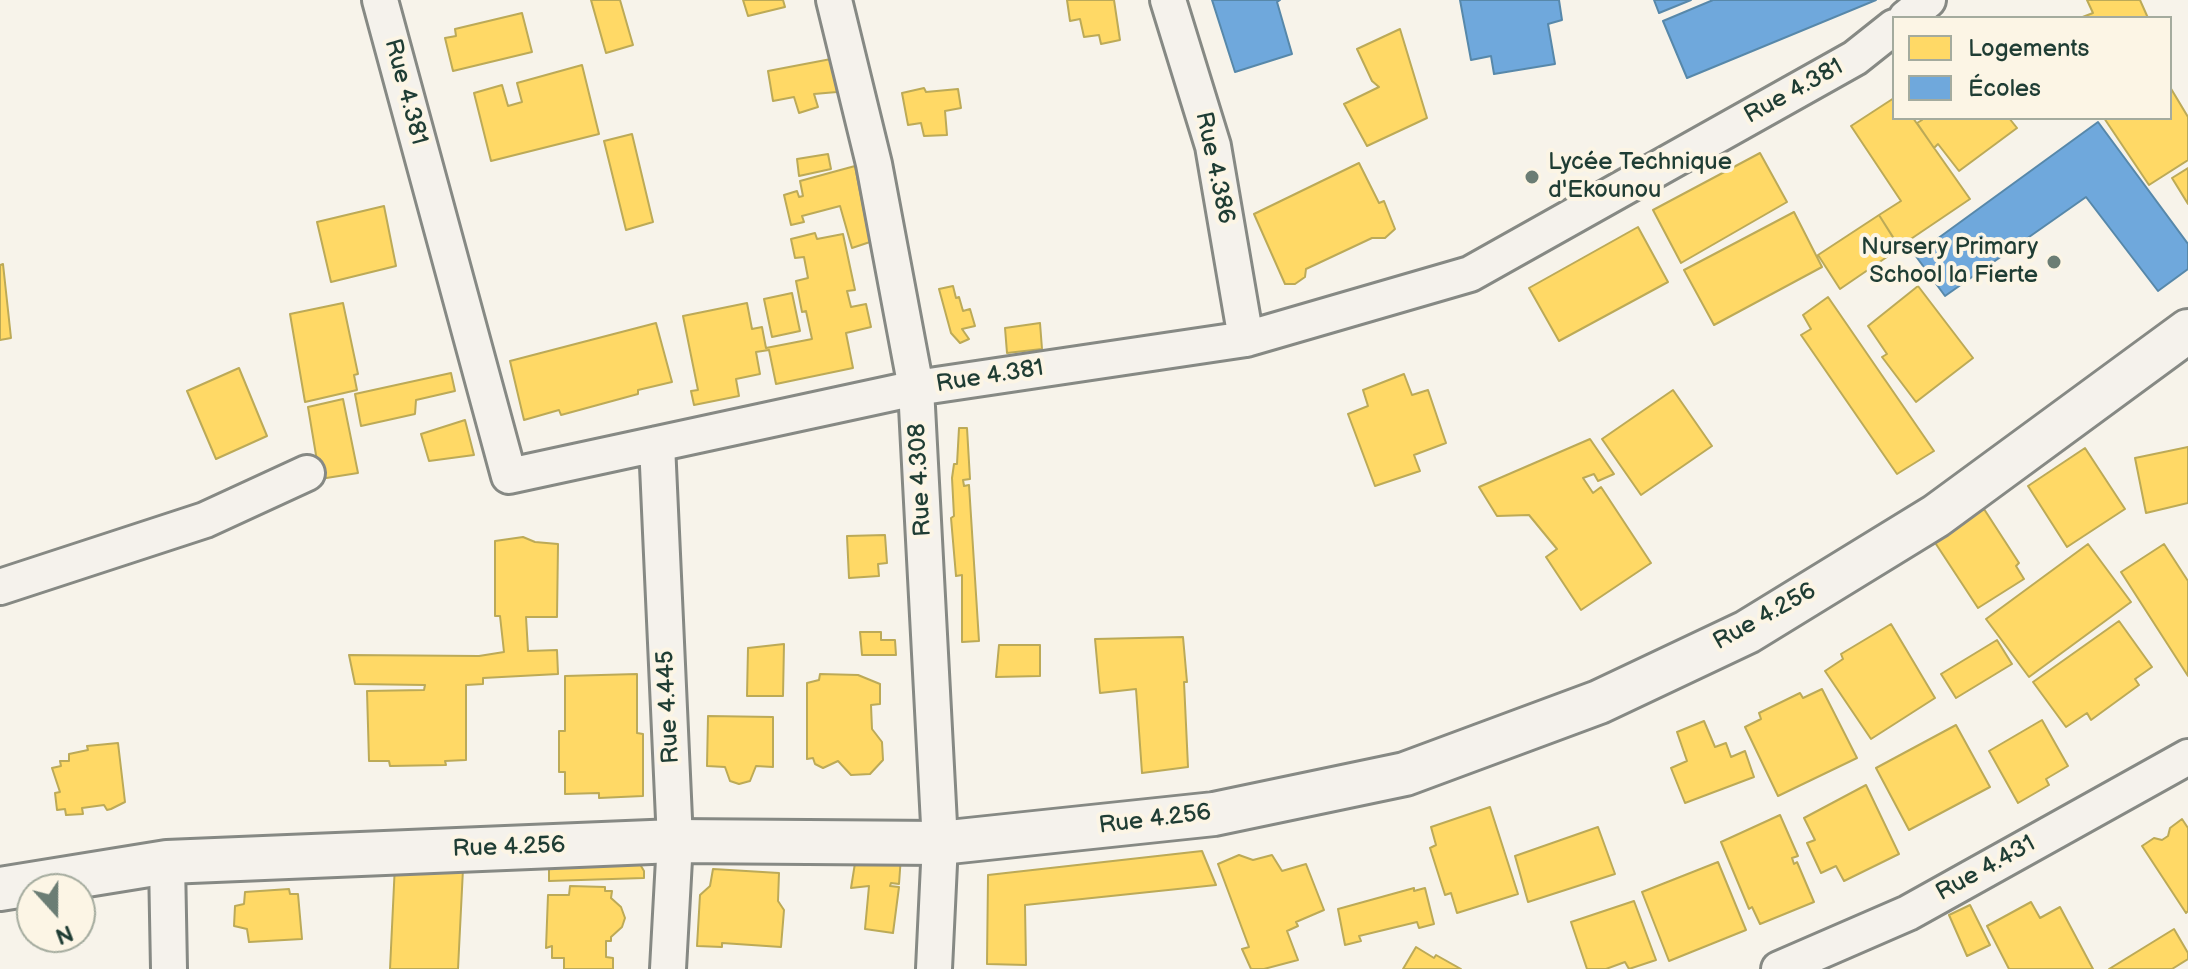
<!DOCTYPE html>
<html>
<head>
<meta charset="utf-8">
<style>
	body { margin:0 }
	#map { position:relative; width:2188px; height:969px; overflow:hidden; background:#f7f3ea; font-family:"Balsamiq Sans",sans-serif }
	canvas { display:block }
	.legend { position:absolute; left:1892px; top:16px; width:280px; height:104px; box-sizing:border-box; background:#fcf5e5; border:2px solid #a4ab9e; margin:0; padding:10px 14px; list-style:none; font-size:24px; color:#1f3d34 }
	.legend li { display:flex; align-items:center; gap:16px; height:40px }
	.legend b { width:40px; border:2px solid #a4ab9e }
	.north { position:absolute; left:16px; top:873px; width:80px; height:80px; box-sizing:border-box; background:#fcf5e5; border:2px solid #a4ab9e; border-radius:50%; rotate:159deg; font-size:22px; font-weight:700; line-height:32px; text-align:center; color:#1f3d34 }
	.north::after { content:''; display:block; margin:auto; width:28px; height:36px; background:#6b7d74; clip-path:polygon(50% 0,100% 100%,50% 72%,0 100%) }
</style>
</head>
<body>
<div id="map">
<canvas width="2188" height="969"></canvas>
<ul class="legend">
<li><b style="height:22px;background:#ffd966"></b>Logements</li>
<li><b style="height:22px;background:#6fa8dc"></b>Écoles</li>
</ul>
<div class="north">N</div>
</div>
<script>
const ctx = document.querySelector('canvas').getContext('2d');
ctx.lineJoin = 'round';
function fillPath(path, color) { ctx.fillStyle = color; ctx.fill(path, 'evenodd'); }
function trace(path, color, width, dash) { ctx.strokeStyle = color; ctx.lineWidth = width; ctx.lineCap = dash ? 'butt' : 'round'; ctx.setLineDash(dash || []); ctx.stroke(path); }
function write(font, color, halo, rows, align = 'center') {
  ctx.font = font + ' "Balsamiq Sans",sans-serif'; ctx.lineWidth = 8; ctx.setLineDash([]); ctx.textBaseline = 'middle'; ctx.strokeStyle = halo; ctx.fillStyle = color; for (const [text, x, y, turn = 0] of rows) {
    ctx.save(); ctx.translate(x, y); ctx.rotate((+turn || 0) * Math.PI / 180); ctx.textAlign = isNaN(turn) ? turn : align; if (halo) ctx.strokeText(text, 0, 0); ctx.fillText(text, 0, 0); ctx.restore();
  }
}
const homes = new Path2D(`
	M591 0H620L633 45 606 53Z
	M743 0H783L785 7 748 16Z
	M1067 0H1114L1120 40 1101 44 1099 35 1084 37 1080 19 1070 21Z
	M2087 0H2140L2148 18H2080L2093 13Z
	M522 13 532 52 453 71 445 38 456 36 455 29Z
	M1400 29 1427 118 1367 146 1344 104 1379 87 1372 81 1357 49Z
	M831 59 837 92 814 94 818 107 799 113 794 97 773 101 768 71Z
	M582 65 599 134 491 161 474 93 502 85 508 106 522 102 517 83Z
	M2170 87 2188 117V160L2149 185 2104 118H2170Z
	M924 88 926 92 958 89 961 108 945 111 947 135 924 136 921 123 908 125 902 93Z
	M1894 98V118H1913L1970 199 1899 247 1879 215 1901 201 1851 126Z
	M1920 118H2009L2017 128 1959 171 1938 144 1934 148 1917 123 1922 120Z
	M632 134 653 222 626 230 604 141Z
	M1760 153 1787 202 1681 263 1653 210Z
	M828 154 831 169 799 176 797 159Z
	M1359 163 1379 203 1384 201 1395 229 1385 238H1372L1306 269 1305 277 1295 284H1285L1254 214Z
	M855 166 870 242 852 248 840 206 802 216 804 222 791 225 784 195 797 191 799 197 803 196 800 181Z
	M2188 168V204L2172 178Z
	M384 206 396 266 331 282 317 222Z
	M1794 212 1822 267 1714 325 1684 270Z
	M1879 215 1900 248 1840 289 1818 255Z
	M1638 227 1668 282 1559 341 1529 288Z
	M815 233 817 239 843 234 855 290 847 291 851 307 866 304 871 327 846 333 853 368 776 384 769 350 756 352 760 374 736 379 739 396 694 405 691 391 698 390 683 316 747 303 752 329 762 327 766 348 812 339 806 311 802 312 796 281 808 278 804 257 795 258 791 239Z
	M3 264 11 338 0 340V265Z
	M953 286 956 298 959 297 963 311 970 309 975 326 962 329 969 339 960 343 951 333 939 289Z
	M1918 286 1973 358 1916 402 1882 357 1887 354 1868 326Z
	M792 293 800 331 772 337 764 299Z
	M1828 297 1934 451 1897 474 1801 335 1811 329 1803 315Z
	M343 303 358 374 354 375 357 390 305 402 290 314Z
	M656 323 672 382 638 390V394L561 415 559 410 524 420 510 361Z
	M1040 323 1042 349 1007 353 1005 328Z
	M239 368 267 436 216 459 187 391Z
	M451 373 455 391 416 400 415 414 361 426 355 394Z
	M1404 374 1412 395 1428 390 1446 443 1414 455 1420 471 1375 486 1348 414 1368 406 1363 390Z
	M1673 390 1712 446 1641 495 1602 439Z
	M343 399 358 473 320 479 308 407Z
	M465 420 474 455 429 461 421 434Z
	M959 428H967L970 479 963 480 964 486 969 485 979 641 962 642V575L956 576 951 518 954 516 952 478 954 464H957Z
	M1590 439 1614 474 1598 481 1594 474 1583 478 1593 493 1601 487 1651 563 1581 610 1546 557 1557 549 1529 515 1497 516 1479 487Z
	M2188 447V503L2146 513 2135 458Z
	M2085 448 2125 509 2067 547 2028 486Z
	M1984 509 2019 563 2016 566 2024 579 1978 608 1934 541Z
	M885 535 887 563 878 564 879 576 849 578 847 536Z
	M523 537 535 542 558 544 557 617H526L528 651 557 650 558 674 483 678V684L466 685V760L445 761 446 765 390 766 389 761H369L367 691 424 690 425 685 355 684 349 655 479 656 504 652 500 616H495V541Z
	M2088 544 2131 602 2029 677 1986 619Z
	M2164 544 2188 581V676L2121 572Z
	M2119 621 2152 667 2135 679 2139 685 2091 720 2087 713 2066 727 2033 682Z
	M1891 624 1935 698 1871 739 1825 671 1843 659 1841 654Z
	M860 632H881V640H895L896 655H862Z
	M1183 637 1187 682H1184L1188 767 1142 773 1136 689 1100 693 1095 639Z
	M1997 640 2012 664 1956 698 1941 674Z
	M784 644 783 696H747L748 648Z
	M999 645H1040V676L996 677Z
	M637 674V733L643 734V796L599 798V793L565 794V772H559V731H565V676Z
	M820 674 858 675 880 684V704L871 705 872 729 882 742 883 760 870 774 851 775 838 761 823 768 815 764 813 758 807 759V683L819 680Z
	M1822 689 1857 758 1778 796 1745 727 1761 719 1759 713 1800 693 1803 698Z
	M708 716 773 717V767L756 766 750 781 739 784 730 781 725 767 707 766Z
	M2042 720 2068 766 2046 779 2049 785 2018 803 1989 751Z
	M1704 721 1715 747 1726 743 1731 757 1745 751 1754 777 1685 803 1671 768 1687 761 1677 732Z
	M1956 725 1990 787 1909 830 1876 768Z
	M118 743 125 802 111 809 107 810 104 805 82 808 83 814 66 815 65 809 57 810 55 793 60 792 52 768 61 766 60 761H69V754L88 750 87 746Z
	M1866 785 1899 854 1844 881 1836 866 1821 873 1807 843 1815 840 1804 818Z
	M1490 807 1518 894 1457 913 1451 893 1445 895 1430 848 1436 845 1431 827Z
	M1780 815 1798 856 1792 858 1794 864 1797 862 1814 902 1760 924 1752 907 1749 909 1721 842Z
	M2182 819 2188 828V911L2186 913 2142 846 2154 838 2162 840 2168 836 2170 828Z
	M1598 827 1615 874 1528 902 1515 856Z
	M631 849 644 871V878L549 881V852Z
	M1202 851 1216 885 1025 905 1026 965 987 964 988 875Z
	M1239 855 1253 860 1272 855 1282 871 1306 864 1324 910 1296 922 1298 926 1287 931 1298 960 1264 969H1251L1242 949 1249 947 1218 864Z
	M901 856 899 884 891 883 890 886 899 887 893 933 865 929 869 886 851 888 856 857Z
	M1718 862 1746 930 1669 961 1642 892Z
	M395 864 463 869 458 969H390Z
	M713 869 779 873 778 901 784 910 781 947 722 943V947L697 946 700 895 710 886Z
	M570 886 605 887V891H612L611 898 621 907 625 918 622 927 611 937V941H606V957L613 958V969H564V958H552V946L546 948 548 895H569Z
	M1414 888V891L1425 888 1434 924 1419 928 1417 922 1359 936 1361 941 1345 945 1338 909Z
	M289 889 290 894H298L302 939 249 942 247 929 234 926 235 906 244 904 245 892Z
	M1634 901 1656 960 1629 969 1625 962 1606 969H1587L1571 922Z
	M2031 902 2040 918 2060 907 2093 969H2009L1987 926Z
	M1970 905 1990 945 1967 956 1949 915Z
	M2174 929 2188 953V959L2172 969H2109Z
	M1416 947 1434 958 1436 955 1461 969H1403Z`);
fillPath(homes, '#ffd966');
trace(homes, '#bcaa57', 2);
const schools = new Path2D(`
	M1212 0H1280L1277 2 1292 54 1235 72Z
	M1460 0H1559L1562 20 1548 24 1555 64 1494 74 1491 56 1471 60Z
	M1654 0H1691L1659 13Z
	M1713 0H1876L1687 78 1663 21Z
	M2098 122 2188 244V269L2158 291 2086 197 1945 296 1915 255Z`);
fillPath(schools, '#6fa8dc');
trace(schools, '#5788aa', 2);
const minor = new Path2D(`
	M380 0 509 476 916 388 1246 339 1470 274 1855 58 1894 27
	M834 0 874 164 916 388 940 843 934 969
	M1168 0 1213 146 1246 339
	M1906 18 1928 0
	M657 444 675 841 668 969
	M0 587 205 520 307 473
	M167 862 169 969
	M1779 969 1908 913 2188 757`);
const tertiary = new Path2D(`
	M0 889 167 862 675 841 940 843 1214 814 1405 774 1599 702 1747 632 1936 516 2188 331`);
trace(minor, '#868984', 40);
trace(tertiary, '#868984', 48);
trace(minor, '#f5f2ec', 34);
trace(tertiary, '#f5f2ec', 42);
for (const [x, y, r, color] of [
	[1532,177,8,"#6b7d74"],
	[2054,262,8,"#6b7d74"]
]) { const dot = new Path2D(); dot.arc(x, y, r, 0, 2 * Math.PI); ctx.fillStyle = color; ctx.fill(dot); trace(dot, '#fcf5e5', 3); }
write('24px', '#1f3d34', '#fcf5e5', [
	["Rue 4.381",405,92,75],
	["Rue 4.381",1794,92,-29],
	["Rue 4.386",1214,168,78],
	["Rue 4.381",990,377,-9],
	["Rue 4.308",921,480,-93],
	["Rue 4.256",1765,617,-29],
	["Rue 4.445",669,707,-93],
	["Rue 4.256",1155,820,-7],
	["Rue 4.256",509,848,-2],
	["Rue 4.431",1986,869,-29]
]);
write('24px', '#1f3d34', '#fcf5e5', [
	["Lycée Technique",1548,163],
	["d'Ekounou",1548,191],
	["Nursery Primary",2038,248,"right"],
	["School la Fierte",2038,276,"right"]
], 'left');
</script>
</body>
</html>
